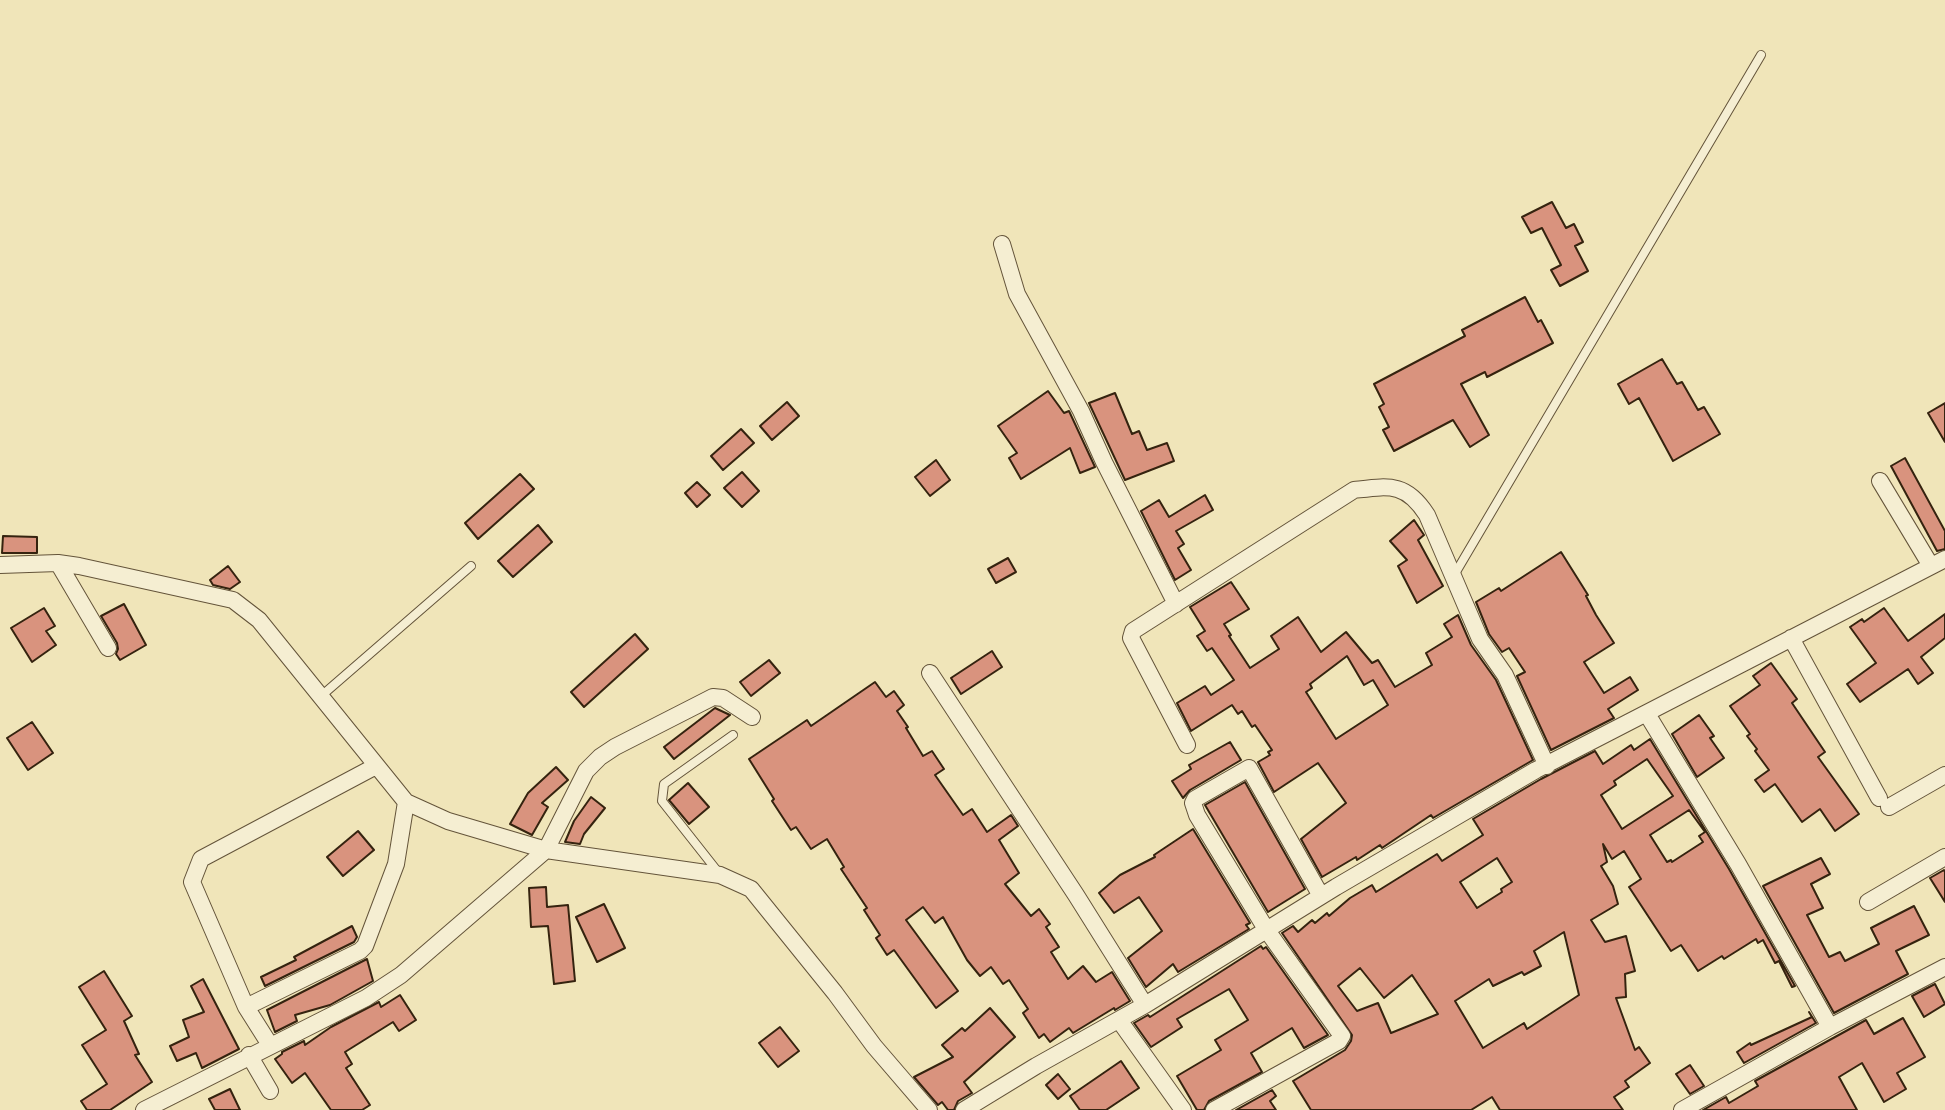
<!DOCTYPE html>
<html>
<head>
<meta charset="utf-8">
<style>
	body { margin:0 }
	canvas { display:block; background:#f0e5b9 }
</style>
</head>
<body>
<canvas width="1945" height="1110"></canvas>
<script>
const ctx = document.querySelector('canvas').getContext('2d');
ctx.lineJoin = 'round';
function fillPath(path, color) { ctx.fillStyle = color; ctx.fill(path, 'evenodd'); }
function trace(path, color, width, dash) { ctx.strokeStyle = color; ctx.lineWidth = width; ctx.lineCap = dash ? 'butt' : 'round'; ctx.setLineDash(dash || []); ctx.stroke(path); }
const building = new Path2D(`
	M1552 202 1566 228 1574 224 1583 242 1575 246 1588 271 1560 286 1551 270 1561 265 1542 228 1531 233 1522 217Z
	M1525 297 1538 322 1541 320 1553 343 1487 377 1485 372 1461 384 1489 435 1470 447 1453 420 1394 451 1383 430 1389 427 1379 407 1384 404 1374 384 1465 336 1462 330Z
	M1662 359 1677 384 1682 382 1698 410 1704 407 1720 434 1673 461 1639 398 1629 404 1618 384Z
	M1048 391 1064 413 1069 411 1095 467 1080 473 1070 448 1021 479 1009 458 1017 453 998 426Z
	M1115 393 1132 434 1139 431 1147 450 1167 443 1174 461 1125 480 1089 403Z
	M787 402 799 416 772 440 760 426Z
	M1945 403V442L1928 413Z
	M741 429 754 443 723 470 711 456Z
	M1905 458 1945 531V549L1937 551 1891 466Z
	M936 460 950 480 930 496 915 477Z
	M742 472 759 491 742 507 724 488Z
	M520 474 534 489 478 539 465 523Z
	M697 482 710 495 697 507 685 493Z
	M1205 495 1213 510 1176 531 1184 544 1178 548 1191 570 1175 580 1141 511 1159 500 1169 517Z
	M1414 520 1424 535 1418 540 1443 586 1417 603 1398 566 1407 560 1390 541Z
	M538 525 552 542 513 577 498 561Z
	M3 536 37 537V553H2Z
	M1561 552 1588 595 1586 596 1596 615 1614 643 1584 662 1604 693 1630 677 1638 690 1608 709 1614 718 1551 750 1517 676 1525 672 1509 648 1502 652 1489 634 1476 602 1499 588 1501 591Z
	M1008 558 1016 572 996 583 988 569Z
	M228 566 240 582 230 589 213 585 210 580Z
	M1231 582 1249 609 1224 624 1231 635 1229 636 1250 668 1279 649 1271 636 1298 617 1321 652 1346 632 1372 663 1378 660 1395 687 1432 665 1426 653 1452 637 1444 624 1458 615 1471 645 1496 680 1533 760 1433 818 1431 815 1382 848 1380 845 1357 860 1356 857 1322 877 1301 839 1346 803 1318 763 1274 792 1258 762 1270 755 1268 752 1272 750 1255 725 1252 727 1242 711 1238 714 1232 705 1191 731 1177 703 1205 686 1211 695 1234 680 1212 648 1207 651 1197 636 1205 631 1190 607ZM1347 656 1364 685 1373 680 1388 705 1336 739 1306 692 1312 688 1310 684Z
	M124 604 146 645 120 660 116 654 118 649 117 643 101 616Z
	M44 608 55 626 46 631 56 645 32 662 11 628Z
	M1884 608 1908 641 1945 614V638L1921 657 1933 673 1918 684 1908 669 1860 702 1847 684 1876 663 1850 627 1862 619 1864 622Z
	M635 634 648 649 584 707 571 692Z
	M992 651 1002 667 961 694 951 678Z
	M769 660 780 673 751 696 740 682Z
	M1771 663 1797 699 1792 703 1825 752 1818 757 1859 814 1835 831 1820 809 1802 822 1775 784 1764 792 1755 780 1769 770 1755 751 1757 749 1747 736 1750 734 1730 706 1760 685 1753 676Z
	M875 682 886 697 894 691 904 705 897 711 908 727 906 728 923 756 932 751 944 769 935 775 963 815 972 809 987 832 1011 815 1018 826 999 840 1019 873 1005 884 1031 916 1039 909 1050 924 1046 927 1059 947 1051 952 1068 979 1083 966 1096 982 1112 972 1130 1001 1115 1010 1114 1008 1073 1033 1069 1028 1050 1042 1044 1034 1039 1038 1023 1013 1028 1009 1009 980 1003 984 991 967 980 976 967 960 943 917 935 923 923 907 906 920 958 991 936 1008 894 950 887 955 876 938 880 935 864 910 867 908 841 869 844 867 827 839 811 849 796 827 791 830 772 801 774 799 749 759 807 720 811 726Z
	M715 708 730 715 674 759 664 747Z
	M1699 715 1714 736 1710 738 1724 758 1697 777 1672 734Z
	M32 722 53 753 28 770 7 738Z
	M1650 739 1729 869 1795 986 1792 987 1779 961 1775 963 1763 940 1758 943 1756 939 1724 959 1722 956 1698 971 1681 945 1671 951 1629 887 1641 879 1624 851 1612 859 1603 844 1607 862 1601 866 1613 886 1618 904 1591 920 1605 942 1626 936 1635 971 1625 974 1626 997 1616 998 1635 1050 1639 1047 1650 1063 1625 1081 1629 1087 1614 1097 1623 1110H1500L1492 1097 1471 1110H1311L1293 1081 1345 1050 1351 1041 1352 1035 1282 933 1293 926 1298 932 1312 920 1315 923 1327 913 1329 916 1350 898 1372 885 1376 892 1437 854 1442 861 1483 835 1473 819 1541 779 1595 751 1603 764 1631 745 1634 750ZM1647 759 1673 796 1622 829 1601 795 1616 785 1614 781ZM1689 810 1705 832 1699 836 1703 842 1672 862 1671 860 1667 862 1650 835ZM1497 858 1512 882 1501 889 1502 892 1477 908 1460 882ZM1564 932 1579 995 1527 1029 1524 1023 1483 1048 1455 1001 1489 979 1493 986 1522 972 1524 975 1541 966 1534 951ZM1360 968 1384 998 1412 975 1438 1014 1391 1033 1378 1003 1357 1011 1338 986Z
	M1230 742 1241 760 1190 790 1183 798 1172 781 1191 769 1189 765Z
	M556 767 568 780 542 803 548 807 532 835 510 824 528 793Z
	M1245 782 1305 889 1268 912 1205 805Z
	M688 783 709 807 689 824 669 800Z
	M591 797 605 808 584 834 580 844 565 842 574 821Z
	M1193 829 1250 923 1246 925 1249 929 1178 972 1173 964 1146 987 1128 958 1162 931 1139 897 1114 913 1099 893 1120 875 1155 857 1154 855Z
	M358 831 374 850 343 876 327 857Z
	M1821 858 1830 874 1811 884 1823 908 1807 915 1829 957 1840 952 1845 961 1879 944 1871 928 1914 906 1929 935 1896 951 1908 974 1834 1013 1763 886Z
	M1944 870 1945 872V902L1930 878Z
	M546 887 547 907 568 905 575 981 554 984 548 926 531 927 529 888Z
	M604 904 625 948 597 962 576 917Z
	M352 926 357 937 354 942 265 986 261 977 296 960 294 957Z
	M1261 946 1263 949 1266 947 1328 1035 1304 1048 1292 1028 1251 1053 1262 1072 1209 1101 1204 1110H1197L1177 1076 1221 1050 1215 1040 1248 1020 1229 989 1177 1019 1182 1027 1151 1047 1134 1023 1148 1015 1150 1017Z
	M367 959 373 981 330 1005 295 1015 297 1021 275 1032 267 1010Z
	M104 971 132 1016 124 1021 139 1054 135 1055 152 1082 110 1110H87L81 1101 107 1084 82 1045 106 1030 79 987Z
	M203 979 239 1049 202 1068 196 1053 177 1061 170 1046 189 1037 183 1020 204 1012 191 986Z
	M1935 984 1945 1004 1924 1017 1912 996Z
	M400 995 416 1020 399 1031 393 1022 345 1052 352 1064 346 1068 370 1105 362 1110H331L305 1073 292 1083 275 1059 282 1054V1052L304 1041 305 1045 331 1027 379 1002 381 1007Z
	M990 1008 1015 1037 964 1082 972 1093 958 1101 954 1110H948L942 1102 938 1105 914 1077 953 1057 942 1045 962 1028 965 1031Z
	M1809 1012 1816 1023 1744 1063 1737 1052 1750 1043 1751 1045 1812 1017Z
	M1903 1018 1925 1057 1897 1073 1906 1089 1884 1102 1862 1063 1839 1077 1857 1110H1703L1726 1097 1729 1103 1758 1086 1755 1081 1866 1020 1874 1034Z
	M780 1027 799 1051 778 1067 759 1043Z
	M1121 1061 1139 1088 1106 1110H1080L1070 1096Z
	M1690 1065 1704 1086 1690 1094 1676 1074Z
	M1058 1074 1070 1089 1058 1099 1046 1085Z
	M230 1089 240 1110H215L209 1099Z
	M1272 1090 1276 1096 1270 1101 1276 1110H1236Z`);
fillPath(building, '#d9937e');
trace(building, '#35230f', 2);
const service = new Path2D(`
	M1453 577 1761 55
	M320 697 471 566
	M718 872 662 801 664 784 733 735`);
const minor = new Path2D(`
	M1002 244 1017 294 1081 411 1104 462 1176 604
	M1880 481 1931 566
	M58 563 108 648
	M0 565 58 563 79 566 233 600 259 620 406 802 448 821 546 850 720 875 751 889 835 993 874 1046 929 1110
	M1791 638 1879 798
	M930 673 1076 895 1145 1005
	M1647 714 1738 864 1830 1027
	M1187 745 1131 638 1133 631 1354 490C1389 486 1406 482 1427 515L1480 639 1505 675 1547 766
	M1889 807 1945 775
	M1868 902 1945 857
	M246 1007 192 882 201 859 376 766
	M1119 1020 1183 1110
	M270 1045 246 1007 360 951 365 946 396 864 406 802
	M249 1055 270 1091
	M144 1110 366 998 401 975 546 850 586 771 600 757 615 747 713 697 723 698 752 717
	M964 1110 1036 1066 1145 1005 1336 887 1536 770 1945 559
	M1214 1110 1339 1041 1342 1036 1266 929 1197 815 1193 803 1195 799 1249 768 1321 896
	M1682 1110 1830 1027 1945 967`);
trace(service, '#64543a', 10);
trace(minor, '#64543a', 18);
trace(service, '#f5eed2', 8);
trace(minor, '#f5eed2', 16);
</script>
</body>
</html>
